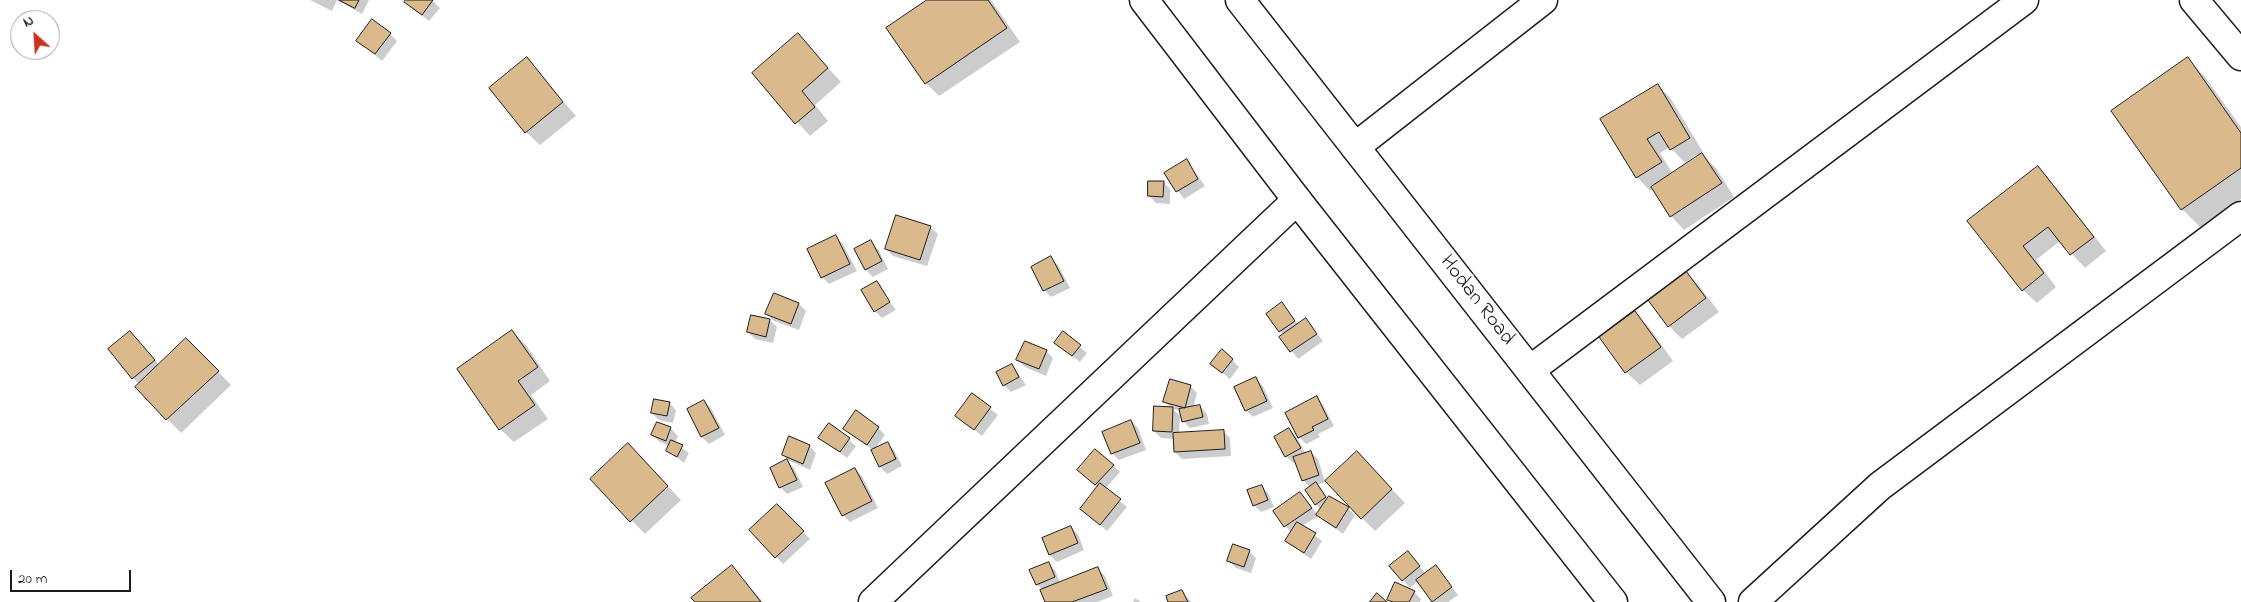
<!DOCTYPE html>
<html>
<head>
<meta charset="utf-8">
<style>
	body { margin:0 }
	#map { position:relative; width:2241px; height:602px; overflow:hidden; background:#fff; font-family:"Indie Flower",sans-serif }
	canvas { display:block }
	.north { position:absolute; left:10px; top:10px; width:50px; height:50px; box-sizing:border-box; background:#fff; border:1px solid #a4a4a4; border-radius:50%; rotate:334deg; font-size:14px; font-weight:700; line-height:20px; text-align:center; color:#1c1c1c }
	.north::after { content:''; display:block; margin:auto; width:18px; height:22px; background:#c8321e; clip-path:polygon(50% 0,100% 100%,50% 72%,0 100%) }
	.scale { position:absolute; left:10px; top:570px; width:121px; height:22px; box-sizing:border-box; border:2px solid #1c1c1c; border-top:0; padding-left:6px; font-size:15px; line-height:18px; white-space:nowrap; color:#1c1c1c; -webkit-text-stroke:4px #fff; paint-order:stroke }
</style>
</head>
<body>
<div id="map">
<canvas width="2241" height="602"></canvas>
<div class="north">N</div>
<div class="scale">20 m</div>
</div>
<script>
const ctx = document.querySelector('canvas').getContext('2d');
ctx.lineJoin = 'round';
function fillPath(path, color) { ctx.fillStyle = color; ctx.fill(path, 'evenodd'); }
function trace(path, color, width, dash) { ctx.strokeStyle = color; ctx.lineWidth = width; ctx.lineCap = dash ? 'butt' : 'round'; ctx.setLineDash(dash || []); ctx.stroke(path); }
function write(font, color, halo, rows, align = 'center') {
  ctx.font = font + ' "Indie Flower",sans-serif'; ctx.lineWidth = 4.5; ctx.setLineDash([]); ctx.textBaseline = 'middle'; ctx.strokeStyle = halo; ctx.fillStyle = color; for (const [text, x, y, turn = 0] of rows) {
    ctx.save(); ctx.translate(x, y); ctx.rotate((+turn || 0) * Math.PI / 180); ctx.textAlign = isNaN(turn) ? turn : align; if (halo) ctx.strokeText(text, 0, 0); ctx.fillText(text, 0, 0); ctx.restore();
  }
}
fillPath(new Path2D(`
	M310 0H337L332 11Z
	M337 0H369L362 14Z
	M407 0H432L440 8 429 21 413 9 406 2Z
	M929 0H991L1020 42 939 96 926 83Z
	M390 34 397 41 382 61 358 41Z
	M798 35 841 82 815 105 828 121 810 136 754 73Z
	M527 59 576 116 540 145 526 132Z
	M2188 59 2205 77 2241 127V199L2200 227 2182 209 2113 111Z
	M1658 85 1671 99 1703 152 1701 153 1716 168 1734 197 1684 230 1671 216 1653 189 1650 191 1637 177ZM1670 147 1685 163 1697 155 1698 157 1673 174 1660 153Z
	M1187 161 1205 186 1184 199 1165 174Z
	M2038 168 2051 181 2106 251 2085 268 2060 241 2036 260 2056 287 2037 303 2023 290 1969 221Z
	M1163 182 1170 189V204L1156 203 1149 196Z
	M930 227 938 234 927 266 893 256 886 249Z
	M836 237 843 244 857 271 829 284 822 277Z
	M871 242 878 249 888 269 873 277 866 270 856 250Z
	M1051 258 1058 265 1070 288 1051 297 1044 290Z
	M1683 269 1696 282 1719 312 1682 339 1669 326Z
	M876 283 896 310 882 318 875 311Z
	M775 295 799 304 806 311 799 330 774 321 767 314Z
	M1282 304 1298 325 1306 320 1323 341 1298 359 1281 337 1284 335 1280 331Z
	M1635 313 1648 326 1673 361 1640 385 1626 372Z
	M770 320 777 327 773 343 755 339 748 332Z
	M512 332 526 345 550 381 531 395 548 419 514 442 500 429Z
	M1063 333 1087 353 1080 362 1056 343Z
	M137 339 159 365 186 339 231 385 181 433 136 387 139 384 133 378Z
	M1046 351 1053 358 1046 376 1025 367 1018 360Z
	M1232 360 1239 367 1230 379 1212 364Z
	M1012 365 1026 385 1011 392 1004 385Z
	M1256 379 1263 386 1273 408 1253 417 1246 410Z
	M1190 386 1197 393 1193 408 1200 406 1207 414 1209 424 1190 428 1183 421 1181 411 1173 409 1180 416 1179 434 1223 431 1230 438 1231 456 1182 459 1175 452V439L1161 438 1154 431 1171 408 1164 401Z
	M972 395 998 415 982 436 957 415Z
	M1316 398 1323 405 1334 426 1318 434 1320 437 1306 444 1299 437Z
	M704 401 711 408 725 435 709 444 702 437 688 409Z
	M669 403 676 410 673 423 659 420 652 413Z
	M1131 421 1138 428 1146 450 1119 460 1112 453Z
	M657 424 671 429 678 436 675 443 689 453 684 463 668 451 670 446 660 442 652 435Z
	M829 424 856 446 847 458 820 437Z
	M878 428 885 435 875 449 887 443 894 450 902 466 887 474 880 467 873 450 845 429Z
	M1289 429 1296 436 1306 454 1311 452 1318 459 1325 482 1317 485 1328 499 1330 497 1348 508 1355 515 1343 534 1318 516 1302 526 1322 541 1311 559 1286 541 1291 533 1275 511 1300 493 1318 515 1321 510 1316 504 1310 487 1303 480 1296 461 1293 463 1286 456Z
	M809 446 816 453 810 470 788 460 783 454Z
	M641 458 681 500 645 534 592 479Z
	M787 461 794 468 803 487 787 494 780 487Z
	M1113 466 1120 472 1105 489 1127 507 1107 531 1082 509 1098 488 1086 477Z
	M1370 466 1405 503 1375 531 1362 518Z
	M855 469 862 476 878 508 850 522 843 515Z
	M1261 486 1268 493 1274 507 1261 512 1254 505Z
	M777 505 810 539 783 564 751 530Z
	M1070 527 1078 534 1084 550 1057 562 1050 555 1044 539Z
	M1249 551 1256 558 1251 573 1236 568 1229 561Z
	M1408 552 1426 574 1436 567 1458 595 1448 602H1434L1418 581 1410 588 1391 566Z
	M1048 563 1055 570 1060 583 1098 569 1105 576 1113 596 1097 602H1046L1043 590 1037 584Z
	M732 567 763 602H696Z
	M1182 591 1191 602H1170Z
	M1414 592 1421 599 1420 602H1392L1389 599Z
	M1135 598 1141 602H1133Z`), '#0003');
const building = new Path2D(`
	M339 0H359L355 8Z
	M406 0H433L422 15 404 2Z
	M927 0H988L1007 28 925 84 886 28Z
	M372 19 391 33 375 54 356 41Z
	M798 33 828 68 802 91 815 107 795 124 752 73Z
	M527 57 563 102 525 133 489 88Z
	M2188 57 2241 133V168L2181 210 2111 111Z
	M1658 84 1690 138 1670 150 1659 132 1647 139 1662 162 1636 178 1600 119Z
	M1702 153 1722 183 1670 217 1651 187Z
	M1187 159 1198 179 1176 192 1164 173Z
	M2038 166 2094 237 2070 255 2048 227 2023 246 2044 273 2022 291 1967 221Z
	M1148 181H1164L1163 197 1148 196Z
	M896 215 931 226 920 260 885 249Z
	M836 235 850 264 821 278 807 249Z
	M871 240 882 261 865 270 854 249Z
	M1051 256 1064 281 1043 291 1031 267Z
	M1683 267 1706 298 1668 327 1645 296Z
	M877 281 890 302 874 312 861 290Z
	M774 293 799 303 791 324 765 314Z
	M1282 302 1295 321 1279 332 1266 314Z
	M1635 311 1661 347 1625 373 1599 337Z
	M751 315 770 319 766 337 747 332Z
	M1306 318 1317 334 1290 352 1279 337Z
	M512 330 538 367 518 381 535 405 499 430 457 369Z
	M130 331 155 360 132 379 108 349Z
	M1063 331 1081 345 1072 356 1054 343Z
	M186 338 219 371 166 420 135 387Z
	M1025 341 1047 350 1039 369 1016 360Z
	M1222 349 1233 359 1222 373 1210 364Z
	M1012 364 1019 377 1003 386 996 372Z
	M1256 377 1267 401 1245 411 1234 387Z
	M1170 379 1191 385 1185 408 1163 402Z
	M972 393 991 407 974 430 955 416Z
	M1317 396 1328 419 1312 427 1314 430 1298 438 1285 413Z
	M654 399 670 402 667 416 651 413Z
	M704 400 719 428 701 437 687 409Z
	M1200 405 1203 417 1182 422 1179 409Z
	M1154 406 1173 407 1172 432 1153 431Z
	M856 410 879 427 867 445 843 429Z
	M1131 420 1140 443 1111 454 1102 432Z
	M657 422 671 427 666 441 651 435Z
	M829 423 850 438 840 452 818 438Z
	M1289 428 1301 448 1285 457 1274 437Z
	M1224 430 1225 449 1174 452 1173 433Z
	M789 436 810 445 803 464 782 455Z
	M671 440 683 445 677 457 666 451Z
	M888 442 896 459 879 467 871 450Z
	M628 443 668 486 630 522 590 479Z
	M1095 449 1114 465 1095 485 1077 470Z
	M1311 451 1319 475 1302 481 1293 457Z
	M1357 451 1392 489 1361 519 1325 481Z
	M787 459 797 480 779 488 770 468Z
	M855 468 872 501 842 516 825 483Z
	M1316 482 1326 497 1315 505 1305 490Z
	M1100 483 1121 499 1100 525 1080 509Z
	M1262 485 1268 500 1253 506 1247 490Z
	M1300 492 1312 508 1284 527 1273 511Z
	M1329 496 1349 507 1336 528 1316 515Z
	M777 504 804 531 775 558 749 530Z
	M1297 522 1316 533 1304 553 1285 541Z
	M1071 526 1078 543 1049 555 1042 538Z
	M1233 544 1250 550 1244 567 1227 561Z
	M1408 551 1420 566 1402 581 1389 566Z
	M1049 562 1055 577 1036 585 1029 570Z
	M732 565 761 602H695L691 598Z
	M1436 565 1452 587 1432 602 1416 580Z
	M1098 567 1107 589 1072 602H1045L1040 590Z
	M1395 582 1415 591 1409 602H1393L1387 600Z
	M1182 590 1188 602H1168L1166 596Z
	M1377 593 1387 602H1370Z`);
fillPath(building, '#dab98c');
trace(building, '#1c1c1c', 1);
const minor = new Path2D(`
	M2194 0 2241 56
	M1355 147 1543 0
	M1530 370 2024 0
	M873 602 1297 200
	M1753 602 1880 486 2241 216`);
const secondary = new Path2D(`
	M1144 0 1297 200 1613 602
	M1240 0 1711 602`);
trace(minor, '#1c1c1c', 31);
trace(secondary, '#1c1c1c', 31);
trace(minor, '#fff', 28);
trace(secondary, '#fff', 28);
write('21px', '#1c1c1c', '#fff', [
	["Hodan Road",1476,301,52]
]);
</script>
</body>
</html>
